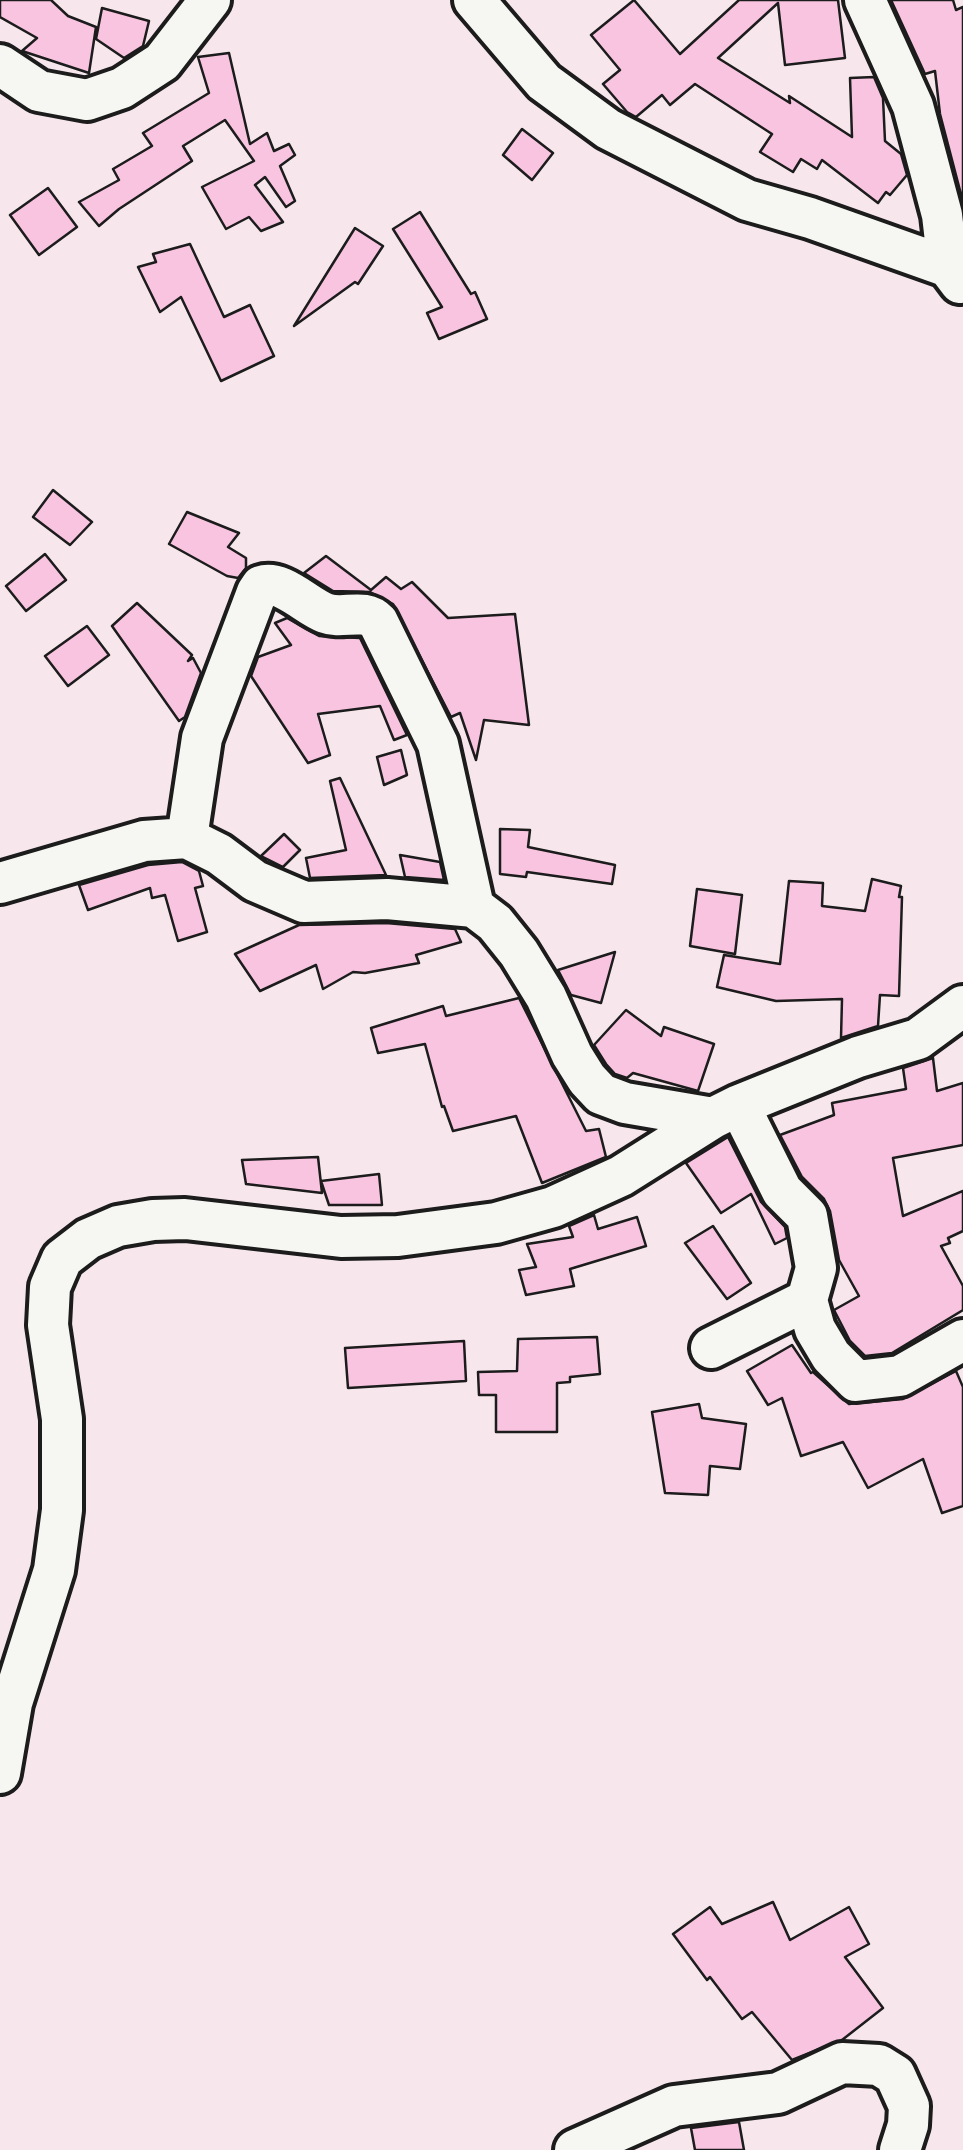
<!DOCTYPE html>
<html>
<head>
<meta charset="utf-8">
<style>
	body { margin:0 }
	canvas { display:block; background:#f7e7ed }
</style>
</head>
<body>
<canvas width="963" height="2150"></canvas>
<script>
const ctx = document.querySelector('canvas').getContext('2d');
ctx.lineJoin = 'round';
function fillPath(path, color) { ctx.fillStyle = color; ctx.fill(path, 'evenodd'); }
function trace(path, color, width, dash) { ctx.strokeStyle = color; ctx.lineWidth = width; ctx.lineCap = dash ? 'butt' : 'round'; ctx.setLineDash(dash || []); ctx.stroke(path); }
const building = new Path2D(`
	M0 0H51L68 16 96 27 89 73 22 51 37 38 0 17Z
	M634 0 680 54 739 0H838L845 58 785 65 778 3 718 58 790 103 789 96 852 137 850 78 874 77 883 98 885 141 901 154 907 175 890 195 886 192 878 203 822 160 817 169 801 159 793 172 760 152 772 134 695 84 670 105 662 95 636 117 627 112 603 84 620 70 591 35Z
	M891 0H953L956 10 963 7V202L940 114 935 71 925 74Z
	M102 8 149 21 143 46 124 58 96 39Z
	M229 53 250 144 267 133 274 151 289 144 295 155 280 166 295 201 286 207 265 177 255 185 283 222 261 231 249 217 226 229 202 187 254 161 225 120 183 146 192 161 119 209 99 226 79 202 119 180 113 169 152 146 143 133 209 93 198 57Z
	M522 129 553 153 532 180 503 155Z
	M48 188 77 227 39 255 10 215Z
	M420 212 471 294 475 292 487 319 439 339 427 313 442 307 393 229Z
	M355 228 383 246 358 284 355 282 294 326Z
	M190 244 224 317 250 305 274 356 221 381 181 297 160 312 138 267 156 262 153 254Z
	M53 490 92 522 70 545 33 517Z
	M187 512 239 533 228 547 246 558V568L238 578 227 576 169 544Z
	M45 554 66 580 26 611 6 586Z
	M326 556 371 590 386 577 401 589 412 582 448 618 515 614 529 725 484 720 476 760 460 713 451 717 393 604 370 592 333 591 304 573Z
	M137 603 192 655 188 661 193 658 201 673 185 717 179 721 112 626Z
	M287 618 319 636 360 638 407 735 394 740 380 706 318 714 330 755 308 763 251 676 258 657 291 645 275 623Z
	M87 626 109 655 68 686 45 656Z
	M401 750 407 775 384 785 377 757Z
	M340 778 386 875 310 878 306 858 346 850 330 781Z
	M500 829 530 830 528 847 615 865 612 884 527 872 526 877 500 874Z
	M284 834 300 850 283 867 261 856Z
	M400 855 440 862 444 880 405 877Z
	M182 862 199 871 203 886 195 888 207 932 178 941 165 895 152 898 150 888 88 910 79 885 148 865Z
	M872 879 901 886 899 897H902L899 996 880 995 878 1026 841 1038 842 999 776 1001 717 987 724 955 780 964 789 881 823 883 822 906 865 911Z
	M697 889 742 895 735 954 690 946Z
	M386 923 455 929 461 942 416 955 419 963 365 973 353 972 323 989 316 965 260 991 235 954 299 925Z
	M615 952 601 1003 571 995 558 970Z
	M519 998 586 1131 599 1129 606 1157 542 1183 516 1116 453 1131 444 1106 442 1107 425 1044 378 1053 371 1028 443 1006 446 1016Z
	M626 1010 661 1036 664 1027 714 1044 698 1091 633 1073 627 1078 615 1074 606 1064 594 1045Z
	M933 1058 937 1091 963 1083V1145L893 1158 903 1216 963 1191V1231L948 1238 950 1243 941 1246 963 1286V1310L892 1353 865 1356 850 1341 834 1310 859 1296 839 1260 830 1211 824 1199 802 1177 780 1135 834 1115 832 1103 906 1089 903 1068Z
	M728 1137 761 1202 785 1227 787 1238 775 1244 751 1194 721 1213 686 1163Z
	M318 1157 322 1193 246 1184 242 1160Z
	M379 1174 382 1205H329L321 1181Z
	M594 1215 598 1229 637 1217 646 1246 570 1269 574 1286 526 1295 519 1270 536 1267 527 1244 573 1237 569 1226Z
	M713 1226 751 1283 727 1299 685 1243Z
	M597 1337 600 1374 570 1377V1382L557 1383V1432H496V1395H479L478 1372 517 1371 518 1339Z
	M464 1341 466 1381 348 1388 345 1348Z
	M792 1345 811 1373 813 1372 849 1404 903 1399 956 1371 963 1387V1506L942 1513 923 1459 868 1488 843 1442 801 1456 782 1398 768 1405 747 1371Z
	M699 1404 702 1418 746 1424 740 1469 710 1466 708 1495 665 1493 652 1412Z
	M773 1902 790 1940 849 1907 869 1944 845 1957 883 2008 842 2040 792 2060 752 2012 742 2019 710 1977 707 1980 673 1934 710 1907 722 1924Z
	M739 2122 744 2150H695L691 2128Z`);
fillPath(building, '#f8c4e0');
trace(building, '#1c1c1c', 2.5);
const minor = new Path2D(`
	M474 0 544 82 608 129 747 200 810 218 948 267
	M865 0 913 106 942 215 948 267 960 283
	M0 65 39 91 87 100 122 88 162 62 210 0
	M187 838 202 738 257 592 261 586C282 579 306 606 325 613 343 620 364 607 378 622L438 744 474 907
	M0 883 144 841 187 838 219 854 255 881 304 902 387 899 474 907 495 923 519 953 546 997 572 1055 587 1079 601 1094 625 1103 713 1118
	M739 1105 782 1191 807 1216 816 1268 807 1300 815 1329 831 1356 856 1381 900 1376 963 1340
	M711 1348 807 1300
	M0 1773 12 1703 54 1570 62 1510V1419L48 1325 50 1287 62 1259 88 1239 118 1226 153 1220 185 1219 341 1237 398 1236 496 1223 553 1207 621 1176 713 1118 739 1105 858 1057 918 1039 963 1006
	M575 2150 674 2106 778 2093 842 2063 879 2065 895 2075 909 2106 908 2125 900 2150`);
trace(minor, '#1c1c1c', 48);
trace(minor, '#f6f6f2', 40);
</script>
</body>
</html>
